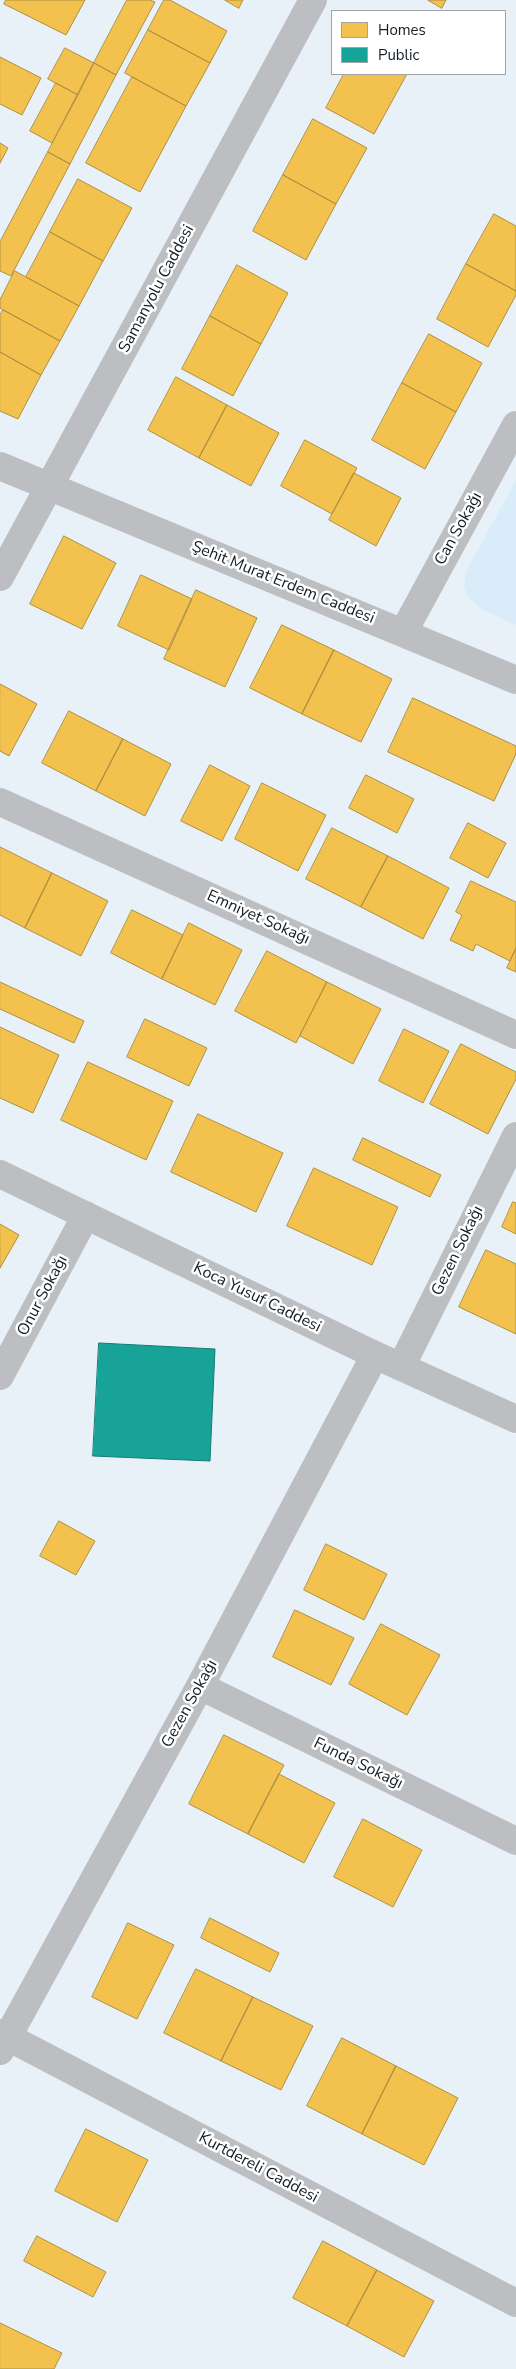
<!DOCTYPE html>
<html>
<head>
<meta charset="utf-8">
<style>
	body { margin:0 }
	#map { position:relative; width:516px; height:2369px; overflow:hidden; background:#e7f1f7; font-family:"Nunito Sans",sans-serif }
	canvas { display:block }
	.legend { position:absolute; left:331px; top:10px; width:175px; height:65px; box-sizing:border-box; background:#fff; border:1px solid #a1a5a7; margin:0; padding:6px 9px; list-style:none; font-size:15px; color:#131d24 }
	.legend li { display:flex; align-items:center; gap:10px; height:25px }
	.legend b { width:25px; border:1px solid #a1a5a7 }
</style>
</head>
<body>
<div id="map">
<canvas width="516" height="2369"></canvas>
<ul class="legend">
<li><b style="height:14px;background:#f2c14e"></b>Homes</li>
<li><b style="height:14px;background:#17a398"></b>Public</li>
</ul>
</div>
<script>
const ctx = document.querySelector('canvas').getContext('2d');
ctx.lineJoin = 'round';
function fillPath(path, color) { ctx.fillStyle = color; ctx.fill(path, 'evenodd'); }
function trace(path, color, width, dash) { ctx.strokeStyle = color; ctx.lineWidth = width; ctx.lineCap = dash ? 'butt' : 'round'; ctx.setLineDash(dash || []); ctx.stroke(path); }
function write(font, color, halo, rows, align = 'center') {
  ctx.font = font + ' "Nunito Sans",sans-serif'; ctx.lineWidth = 5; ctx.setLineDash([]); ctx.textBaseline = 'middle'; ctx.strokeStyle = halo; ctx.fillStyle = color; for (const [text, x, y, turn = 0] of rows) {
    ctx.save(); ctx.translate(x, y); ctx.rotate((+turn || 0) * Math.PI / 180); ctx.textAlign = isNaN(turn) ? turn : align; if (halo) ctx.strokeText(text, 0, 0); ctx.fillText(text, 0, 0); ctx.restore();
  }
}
fillPath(new Path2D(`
	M516 480V625L481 609 470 599 464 587 466 572Z`), '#d8ecf9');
const homes = new Path2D(`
	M6 0H85L66 35 4 4Z
	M127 0H150L155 2 116 75 94 63Z
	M164 0H170L227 31 210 63 148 30Z
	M225 0H243L239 8Z
	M428 0H446L442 8Z
	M148 30 210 63 186 106 125 73Z
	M65 48 94 63 78 95 48 79Z
	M0 57 41 78 22 115 0 104Z
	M94 63 116 75 70 164 48 152Z
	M344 74H407L374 134 326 108Z
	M132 77 186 106 140 192 86 163Z
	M56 83 78 95 52 143 30 131Z
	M313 119 367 148 336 204 283 175Z
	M0 143 8 148 0 163Z
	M48 152 70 164 11 276 0 271V242Z
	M283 175 336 204 306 260 253 231Z
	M78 179 132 208 103 261 50 232Z
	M494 214 516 226V291L466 264Z
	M50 232 103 261 79 306 26 277Z
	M466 264 516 291V295L488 347 437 319Z
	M237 265 288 293 261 344 210 316Z
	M15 271 79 306 60 341 0 308V300Z
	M3 310 60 341 41 375 0 352V315Z
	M210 316 261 344 233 396 182 369Z
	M429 334 482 363 456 412 402 383Z
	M0 352 41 375 18 419 0 411Z
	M176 377 227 405 199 458 148 430Z
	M402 383 456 412 425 469 372 440Z
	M227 405 279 433 251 486 199 458Z
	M305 440 357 468 332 514 281 486Z
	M354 473 401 498 376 546 329 520Z
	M64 536 116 563 82 629 30 604Z
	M141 575 192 599 169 650 118 626Z
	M196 590 257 618 225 687 164 659Z
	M282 625 334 650 302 714 250 688Z
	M334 650 392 679 361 742 302 714Z
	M0 684 37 704 9 756 0 751Z
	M413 698 516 746V754L494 801 388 752Z
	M69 711 123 739 96 791 42 763Z
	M123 739 171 764 145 816 96 791Z
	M210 765 250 786 222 841 181 821Z
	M366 775 414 799 397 833 349 808Z
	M262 783 326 815 298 871 235 839Z
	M468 823 506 843 488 878 450 858Z
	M332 828 388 856 361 907 306 879Z
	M0 847 52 873 25 928 0 915Z
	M388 856 449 888 423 939 361 907Z
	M52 873 108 901 81 956 25 928Z
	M471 881 516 902V948L510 961 476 944 473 951 450 940 462 915 456 912Z
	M132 910 183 935 162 979 111 953Z
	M189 923 242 950 215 1005 162 979Z
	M516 948V972L507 968Z
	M267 951 327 982 296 1043 235 1011Z
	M0 982 84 1021 74 1043 0 1009Z
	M327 982 381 1009 353 1064 300 1036Z
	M145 1019 207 1048 189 1086 127 1057Z
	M0 1027 59 1055 33 1113 0 1098Z
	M404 1029 449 1051 423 1103 379 1081Z
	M461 1044 516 1072V1079L488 1134 430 1104Z
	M88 1062 173 1101 146 1160 61 1120Z
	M198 1114 283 1153 256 1212 171 1172Z
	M363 1138 441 1175 430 1197 353 1160Z
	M314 1168 398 1207 372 1265 287 1226Z
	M513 1202 516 1203V1234L502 1227Z
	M0 1224 19 1235 0 1268Z
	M486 1250 516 1264V1334L459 1307Z
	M59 1521 95 1541 76 1575 40 1556Z
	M326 1544 387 1574 364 1620 304 1590Z
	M295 1610 354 1638 331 1685 273 1657Z
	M381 1624 440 1655 407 1715 349 1684Z
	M224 1735 284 1765 248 1834 189 1804Z
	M279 1774 335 1803 304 1863 248 1834Z
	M363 1819 422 1850 393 1907 334 1877Z
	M210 1918 279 1953 270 1972 201 1938Z
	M128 1923 174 1945 137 2019 92 1997Z
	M196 1969 253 1997 221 2061 164 2033Z
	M253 1997 313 2026 281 2090 221 2061Z
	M342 2038 396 2066 362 2134 307 2106Z
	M396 2066 458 2098 424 2165 362 2134Z
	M86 2129 148 2160 117 2222 55 2191Z
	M37 2236 106 2272 93 2297 24 2261Z
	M323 2241 377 2270 347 2326 293 2298Z
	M377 2270 434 2301 404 2357 347 2326Z
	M0 2323 62 2353 54 2369H0Z`);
fillPath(homes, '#f2c14e');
trace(homes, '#af9041', 1);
const public = new Path2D(`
	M99 1343 215 1349 210 1461 93 1456Z`);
fillPath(public, '#17a398');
trace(public, '#167b75', 1);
trace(new Path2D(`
	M0 466 516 680
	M0 577 313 0
	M403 633 516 425
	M0 802 516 1035
	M0 1174 375 1355 516 1419
	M401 1367 516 1136
	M0 1376 86 1215
	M200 1686 516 1841
	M0 2033 516 2303
	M0 2051 200 1686 375 1355`), '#bcbec2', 28);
write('16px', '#131d24', '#fff', [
	["Samanyolu Caddesi",157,289,-62],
	["Can Sokağı",459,529,-61],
	["Şehit Murat Erdem Caddesi",283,583,22],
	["Emniyet Sokağı",258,918,24],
	["Gezen Sokağı",458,1251,-64],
	["Onur Sokağı",43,1296,-62],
	["Koca Yusuf Caddesi",257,1298,26],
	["Gezen Sokağı",190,1704,-61],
	["Funda Sokağı",358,1764,26],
	["Kurtdereli Caddesi",258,2168,28]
]);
</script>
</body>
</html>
